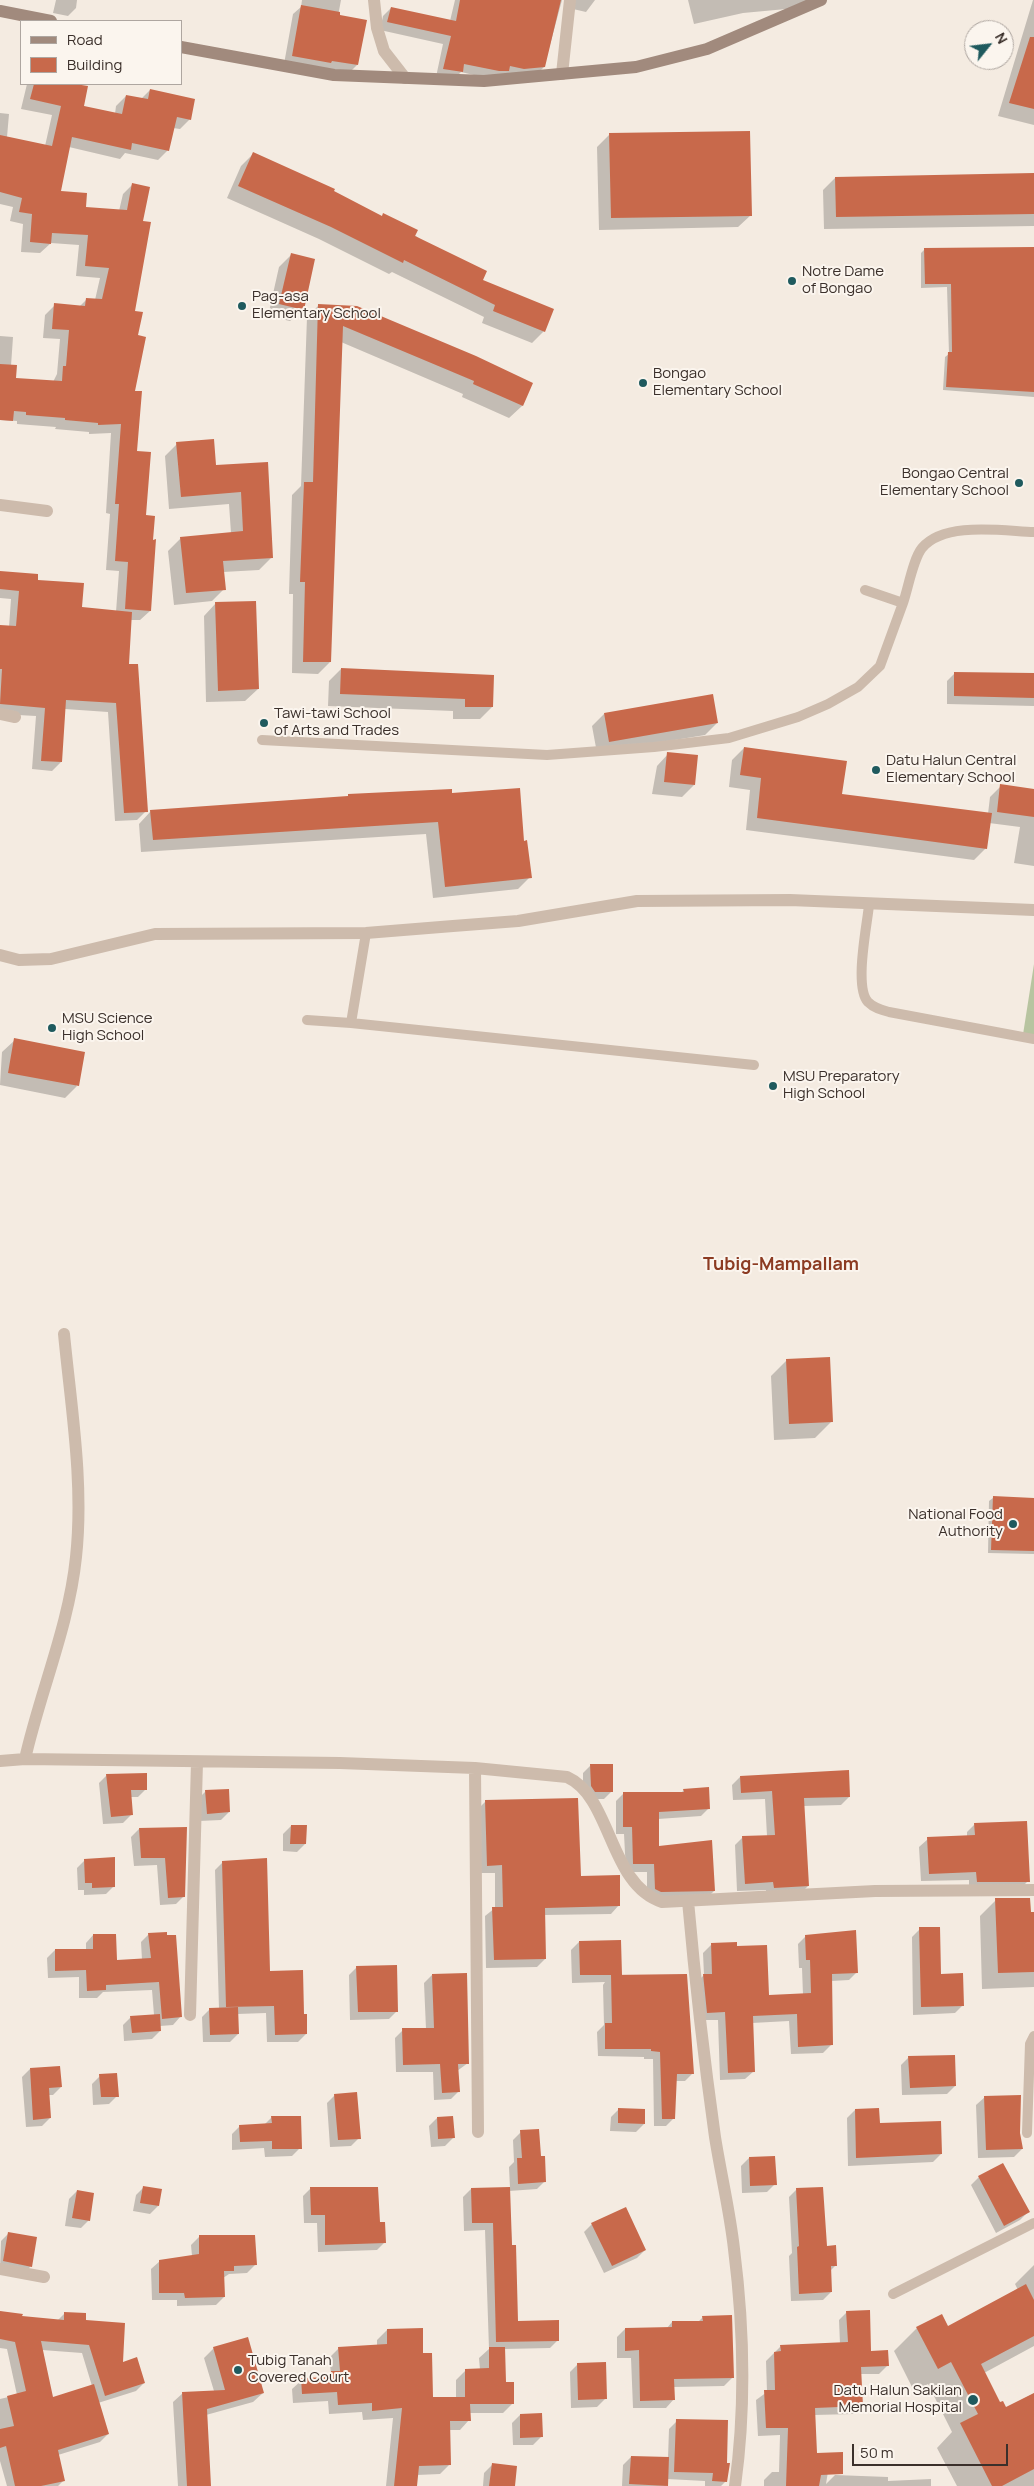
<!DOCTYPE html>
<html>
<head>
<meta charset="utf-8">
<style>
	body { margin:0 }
	#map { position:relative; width:1034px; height:2486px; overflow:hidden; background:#f4ebe1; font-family:Manrope,sans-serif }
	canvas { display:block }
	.legend { position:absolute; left:20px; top:20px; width:162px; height:65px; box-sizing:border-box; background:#fbf5ee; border:1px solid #aea6a0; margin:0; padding:6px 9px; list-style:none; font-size:15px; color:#3b302b }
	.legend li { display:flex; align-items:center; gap:10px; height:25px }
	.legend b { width:25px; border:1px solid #aea6a0 }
	.north { position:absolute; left:964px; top:20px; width:50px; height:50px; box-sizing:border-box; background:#fbf5ee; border:1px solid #aea6a0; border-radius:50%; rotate:61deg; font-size:14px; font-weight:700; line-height:20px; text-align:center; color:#3b302b }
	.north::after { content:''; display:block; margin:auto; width:18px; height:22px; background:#1f5a5e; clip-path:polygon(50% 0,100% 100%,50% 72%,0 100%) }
	.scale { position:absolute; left:852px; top:2444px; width:156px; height:22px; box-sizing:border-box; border:2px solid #3b302b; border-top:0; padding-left:6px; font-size:15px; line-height:18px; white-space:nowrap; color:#3b302b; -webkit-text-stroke:4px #fbf5ee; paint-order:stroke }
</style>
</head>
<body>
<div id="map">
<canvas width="1034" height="2486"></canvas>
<ul class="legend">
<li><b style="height:6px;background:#a18a7d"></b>Road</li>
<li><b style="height:14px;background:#c8694b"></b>Building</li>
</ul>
<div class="north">N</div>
<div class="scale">50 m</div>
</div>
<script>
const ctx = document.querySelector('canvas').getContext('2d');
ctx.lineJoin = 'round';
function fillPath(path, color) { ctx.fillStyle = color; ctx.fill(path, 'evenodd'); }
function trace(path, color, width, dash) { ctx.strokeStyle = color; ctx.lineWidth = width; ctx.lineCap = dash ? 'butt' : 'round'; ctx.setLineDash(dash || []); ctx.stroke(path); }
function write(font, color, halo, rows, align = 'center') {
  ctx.font = font + ' Manrope,sans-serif'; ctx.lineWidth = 4; ctx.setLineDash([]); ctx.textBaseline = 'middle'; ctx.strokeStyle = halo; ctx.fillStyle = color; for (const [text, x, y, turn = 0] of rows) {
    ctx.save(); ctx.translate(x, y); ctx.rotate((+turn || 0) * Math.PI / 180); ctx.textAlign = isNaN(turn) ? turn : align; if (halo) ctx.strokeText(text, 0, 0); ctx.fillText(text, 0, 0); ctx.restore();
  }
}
fillPath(new Path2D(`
	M1034 964V1043L1022 1041Z`), '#b8c4a0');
fillPath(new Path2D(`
	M56 0H77L76 8 68 16 53 13Z
	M302 0H341L338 16 357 65 349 73 284 64 293 14 301 7Z
	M455 0H562L544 67 536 75 491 79 461 72 453 80 436 77 443 44 380 30 383 16 391 8 450 21Z
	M575 0H595L586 12 573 9Z
	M688 0H809L797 8 743 13 694 24Z
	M1033 0H1034V125L998 116Z
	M27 84H69L86 87 82 106 115 114 116 106 126 96 141 99 150 90 190 119 180 129 173 128 168 150 158 160 125 153 120 159 69 147 59 192 84 208 119 211 123 194 133 184 142 222 134 312 136 336 134 392 136 452 145 516 150 611 140 620H130L128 666 146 811 137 820 115 821 108 712 65 709 61 762 52 771 32 769 36 716 0 714V627H9L11 599 0 598V572L37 581 81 609 116 612 119 571 106 570 110 514 106 513 111 433 89 434V432L55 429 56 427 17 424V421L0 420V336L13 337 11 366 15 379 53 382 57 374 60 339 43 338 45 315 55 305 79 307 86 300H95L100 278 76 276 79 245 51 243 40 253 21 252 23 224 10 221 13 207 0 204V113L9 114 7 137 45 146 52 115 21 109Z
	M610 134 751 215 738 227 599 230 597 147Z
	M253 154 381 217 384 214 481 281 544 331 532 343 482 323 484 317 392 272 389 274 319 239 227 198 241 166Z
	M1034 175V226L824 229 823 190 835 178Z
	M1034 248V397L943 390 945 357 949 354 947 287 921 288V253L924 250Z
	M291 255 303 309 290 321 268 316 279 267Z
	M319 305 532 383 522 406 509 418 462 397 463 394 341 342 330 662 318 674 292 673 293 594H289L292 495 301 486 307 317Z
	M177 444 215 466 267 463 271 558 259 570 223 572 224 589 212 601 174 605 168 551 181 538 231 533 229 504 169 509 165 456Z
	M216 603 258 689 245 701 206 702 204 616Z
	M341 669 493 676 492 707 480 719H453V711L328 706 329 681Z
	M955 673 1034 675V706L947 704V681Z
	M604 714 717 723 705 735 597 753 592 726Z
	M744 748 841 795 988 814 990 797 1001 786 1034 790V866L1014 863 1020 827 989 823 986 848 974 860 746 830 750 790 729 787 732 760Z
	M669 753 694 785 682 797 652 794 657 766Z
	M451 795 523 842 530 877 518 889 433 898 426 834 141 852 139 824 151 811Z
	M15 1040 77 1086 65 1098 0 1085 2 1052Z
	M787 1360 831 1422 815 1438 774 1440 771 1376Z
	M993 1498 1034 1499V1554L988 1553 989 1501Z
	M591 1765 612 1791 604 1799H587L583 1794V1773Z
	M107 1775 146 1789 138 1797H130L131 1815 123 1823 103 1824 99 1783Z
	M740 1777 849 1797 841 1805 803 1806 808 1886 800 1894 766 1896V1890L737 1891 735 1845 743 1837 767 1836 765 1799 733 1800 732 1785Z
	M684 1790 709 1808 701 1816 658 1819V1847L714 1891 706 1899 647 1897V1872H626L624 1834H616V1801L624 1793 680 1794Z
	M206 1791 229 1812 221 1820 199 1821 198 1799Z
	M486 1801 579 1877 619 1905 611 1914 544 1915 545 1959 537 1967 486 1968 485 1916 495 1908V1873H479L478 1809Z
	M975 1824 1028 1881 1020 1889 969 1890V1880L921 1881 919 1847 928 1839 967 1837V1832Z
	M291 1826 305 1844 297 1852 283 1851V1834Z
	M139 1829H186L184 1896 176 1904 160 1905 157 1865 134 1866 131 1837Z
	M85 1860 114 1886 106 1894 84 1895V1890H78L77 1868Z
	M223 1862 269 1972 303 2015 306 2034 298 2042H267L266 2013 237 2014 238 2034 230 2042H203L202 2017 210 2009H219L215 1870Z
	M996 1900 1034 1913V1987L982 1989 980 1916Z
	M920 1929 940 1975 963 2005 955 2013 913 2015 912 1937Z
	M94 1934 116 1961 142 1960 141 1942 149 1934 181 2016 173 2025 160 2026V2031L152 2039 124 2041 123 2025 131 2017 154 2015 152 1990 103 1992 97 1998H79V1977L48 1978 47 1958 55 1950H86V1943Z
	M806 1936 857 1972 849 1980 831 1981V2045L823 2053 791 2054 789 2021 752 2023 754 2071 745 2079 720 2080 718 2020H700L696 1983 704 1975 703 1953 711 1945 767 1996 803 1995 802 1968H799L798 1944Z
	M579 1942 619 1976 693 2073 685 2081H675L674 2118 666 2126H654L653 2059H644V2057L598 2056 597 2032 604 2025 603 1985 605 1982 572 1983 571 1950Z
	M357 1967 397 2011 389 2019 350 2020 349 1975Z
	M432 1975 468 2063 457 2071 459 2091 451 2099 434 2100 433 2072H396L395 2038 403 2030 426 2029 424 1983Z
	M909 2057 955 2086 947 2094 902 2095 901 2065Z
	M30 2069 61 2087 53 2095H48L50 2118 42 2126 26 2127 22 2077Z
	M100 2076 117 2096 109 2104 93 2105 92 2084Z
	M335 2095 359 2138 351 2146 330 2147 327 2103Z
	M985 2097 1019 2133 1022 2149 1014 2157 978 2158 976 2105Z
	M619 2109 644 2124 636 2132 610 2131 611 2117Z
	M855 2110 879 2124 941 2154 933 2162 848 2166 847 2118Z
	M272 2117 300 2148 292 2156 265 2157 264 2148 232 2150V2134L240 2126 264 2125Z
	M437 2118 453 2138 445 2146 431 2147 429 2126Z
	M521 2132 539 2158 545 2181 537 2189 509 2191 516 2322 558 2340 550 2348 504 2349V2383L513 2403 503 2413H469V2420L460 2430H449L450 2464 440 2474 417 2475 416 2486H386L393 2418 363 2420 362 2412 329 2414 328 2401 293 2403 292 2389 302 2380 326 2378 331 2373 329 2358 339 2348 377 2346V2340L387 2330 422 2354 432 2398H456V2380L466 2370H480L479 2358 489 2349 485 2230 464 2231 463 2197 471 2189 510 2188 509 2167 514 2162 513 2140Z
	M749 2158 775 2184 767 2192 742 2193 741 2166Z
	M1003 2164 1028 2212 1020 2220 996 2233 971 2185 979 2177Z
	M144 2187 158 2206 150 2214 133 2211 136 2195Z
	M311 2188 379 2224 385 2242 377 2250 318 2252 317 2223H304L303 2196Z
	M797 2189 836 2265 830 2271 831 2292 823 2300 791 2301 789 2256 792 2253 789 2197Z
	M77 2191 89 2220 81 2228 65 2226 69 2199Z
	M592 2224 645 2250 637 2258 604 2273 584 2232Z
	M9 2233 31 2266 23 2274 0 2270 1 2241Z
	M199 2237 255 2265 247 2273 229 2274 223 2278 224 2297 216 2305 177 2306V2300H152L151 2269 160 2261 192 2256 191 2245Z
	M1034 2265V2346L984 2373 999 2404 1005 2409 1034 2393V2486H957L937 2448 952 2432 928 2384 914 2391 894 2351 917 2328H948L1018 2290 1015 2284Z
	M0 2311 21 2318 57 2321 65 2313 84 2321 121 2364 144 2383 136 2391 98 2403 108 2434 100 2442 58 2455 64 2480 58 2486H7L0 2461V2399L17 2395 7 2349 0 2348ZM42 2350 82 2353 92 2386 52 2399Z
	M847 2312 870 2352 887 2366 879 2374H860L861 2406 853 2414 814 2415 816 2454 831 2453 826 2484 835 2475 888 2477V2481L931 2479V2486H764V2480L772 2472H779L780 2435 758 2436 756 2400 767 2392 766 2361 781 2346 840 2344 839 2320Z
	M703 2317 732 2378 724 2386 673 2387 674 2399 666 2408H633L631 2358H617V2337L625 2329 667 2328 672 2322H698Z
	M214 2348 263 2393 253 2402 206 2415 210 2486H178L173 2402 183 2393 214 2391 204 2358Z
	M578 2364 605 2399 597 2407 571 2408 570 2372Z
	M520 2415 541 2437 533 2445H513L512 2423Z
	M677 2421 726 2481 721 2486H705V2481L667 2479 666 2486H622L623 2465 631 2457 668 2458 669 2429Z
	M492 2465 514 2486H483L484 2473Z`), '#0003');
fillPath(new Path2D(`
	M460 0H561L545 67 524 69 510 66 509 71H499L464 64 463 72 443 69 451 36 387 22 391 7 456 21Z
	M301 5 340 12V15L367 20 358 65 332 61 331 63 292 56Z
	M1030 37H1034V109L1009 103Z
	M34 84H75L88 86 84 106 122 114 126 95 148 99 150 89 195 99 191 120 177 117 169 151 132 143 131 150 72 137 61 191 87 193 86 207 127 210 132 183 150 187 143 221 151 222 135 311 143 312 138 335 146 337 135 391H142L137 451 151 452 146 515 155 516 153 540 156 539 151 611 125 609 128 562 115 561 119 504H115L121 424 98 425V423L65 420V418L26 415V412L14 411 13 421 0 420V364L17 365 16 378 62 381 63 366H66L69 330 52 329 54 303 85 306 86 298 102 299 109 268 85 266 88 235 52 233 51 244 30 242 32 214 19 212 22 198 0 192V135L52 146 61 106 30 99Z
	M750 131 752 216 611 218 609 133Z
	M253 152 335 189 334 191 382 216 383 213 418 230 415 236 487 271 483 280 554 309 545 332 493 311 495 305 404 260 403 263 331 227 238 186Z
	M1034 173V214L836 217 835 177Z
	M1034 247V392L946 387 948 352H952L951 284H925L924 248Z
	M291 253 315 259 304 310 279 304Z
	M318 304 357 306 476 356 533 383 523 406 473 384 474 381 343 326 331 662H303L305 582H300L304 482H313Z
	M214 439 216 465 268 462 273 558 223 561 226 590 186 593 180 537 243 531 241 492 181 497 176 442Z
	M0 571 38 574V580L84 583 82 607 132 612 129 664H138L148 812 124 813 116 703 66 700 62 762 41 761 45 708 0 704 2 669H0V625L16 626 19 591 0 589Z
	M256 601 259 689 218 691 215 602Z
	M341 668 494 675 493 707H465V699L340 694Z
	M954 672 1034 673V698L954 696Z
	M713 694 718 723 609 742 604 713Z
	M744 747 847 761 842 794 992 813 987 849 757 818 761 778 740 775Z
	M667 752 698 755 695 785 664 782Z
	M1000 784 1034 789V817L997 812Z
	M520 788 524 841 527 840 532 878 445 887 438 822 153 840 150 810 348 796V794L452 789V793Z
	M14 1038 85 1052 79 1086 8 1073Z
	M830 1357 833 1422 789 1424 786 1359Z
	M993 1496 1034 1498V1551L991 1550Z
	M590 1764H613V1792H595L591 1786Z
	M849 1770 850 1797 804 1798 809 1886 774 1888 773 1882 745 1884 742 1836 775 1835 772 1791 741 1793 740 1776Z
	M147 1773V1790H131L133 1815 111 1817 106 1774Z
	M709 1787 710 1809 659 1812V1846L712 1840 715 1891 661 1892 655 1889 654 1864H633L632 1827H623V1792H684L683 1789Z
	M229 1789 230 1812 207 1814 205 1790Z
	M578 1798 581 1876 620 1875V1906L545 1908 546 1959 494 1960 492 1907H503L502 1865 487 1866 485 1800Z
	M1027 1821 1030 1882H977L976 1872 929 1874 927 1837 975 1835 974 1823Z
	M291 1825H307L306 1844H290Z
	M187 1827 185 1897 168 1898 165 1858H141L139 1828Z
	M115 1857V1887L92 1888V1883H85L84 1859Z
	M267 1858 270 1971 303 1970 304 2014H307V2034L275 2035 274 2006 226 2007 222 1861Z
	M995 1898H1030L1031 1912H1034V1972L998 1973Z
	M919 1927H940L941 1974 963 1973 964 2006 921 2007Z
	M856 1930 858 1973 832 1974 833 2045 798 2047 797 2014 753 2016 755 2072 728 2073 725 2012 707 2013 703 1974H712L711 1943 737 1942V1946L767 1945 769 1995 811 1993 810 1960H806L805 1935Z
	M167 1932V1935H176L182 2017 162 2019 159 1982 106 1985V1990L87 1991 86 1970 55 1971V1949H93V1934H116L117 1960 151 1958 148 1933Z
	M621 1940 622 1975H580L579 1941Z
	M397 1965 398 2012H358L356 1966Z
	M467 1973 469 2064H458L460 2092 442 2093 440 2064 403 2065 402 2028H434L432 1974Z
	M687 1974 694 2074H677L675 2119H662L660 2052 651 2051V2049H605V2023H612L611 1975Z
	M238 2007 239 2034 210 2035 209 2008Z
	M160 2014 161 2031 132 2033 130 2016Z
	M955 2055 956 2086 910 2088 908 2056Z
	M60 2066 62 2087 49 2088 51 2118 33 2120 30 2068Z
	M117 2073 119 2097H101L99 2074Z
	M357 2092 361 2139 338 2140 334 2094Z
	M1021 2095 1020 2133 1023 2149 986 2150 984 2096Z
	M618 2108 645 2109V2124L618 2123Z
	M879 2108 880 2123 941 2121 942 2154 856 2158 855 2109Z
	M271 2116H301L302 2149H272V2141L240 2142 239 2125 272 2123Z
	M453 2116 455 2138 438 2139 437 2117Z
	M539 2129 541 2156H545L546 2182 518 2184 517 2158H522L520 2130Z
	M775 2156 777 2185 750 2186 749 2157Z
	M1003 2163 1030 2212 1004 2226 978 2176Z
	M143 2186 162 2189 159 2206 140 2203Z
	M310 2187H378L380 2222H385L386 2243 325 2245V2215H311Z
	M510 2187 512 2245H516L518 2321 559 2320V2341L496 2342 493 2223H472L471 2188Z
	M823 2187 827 2246 836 2245 837 2266H831L832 2292 799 2294 797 2247 799 2246 796 2188Z
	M77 2190 94 2193 90 2221 72 2218Z
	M626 2207 646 2250 612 2266 591 2223Z
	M8 2232 37 2237 32 2267 3 2261Z
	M199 2235H255L257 2265 234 2266V2271H224L225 2297 185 2298 184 2293H159V2260L199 2254Z
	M1026 2284 1034 2300V2336L981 2364 1000 2402 1003 2401 1006 2407 1034 2393V2469L1002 2486H992L960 2423 978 2414 951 2362 938 2369 916 2327 942 2314 948 2326Z
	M870 2310 871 2351 888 2350 889 2366 861 2367 863 2406 815 2408 817 2453 843 2452V2474L821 2475 819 2486H786L788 2428H766L764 2390H775L774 2352 781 2351 780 2345 848 2342 846 2311Z
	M0 2311 23 2314 22 2316 64 2320V2312L86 2313V2320L125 2323 123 2362 137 2357 145 2383 105 2396 89 2345 41 2341 53 2397 94 2384 109 2434 58 2450 65 2481 41 2486H15L6 2446 0 2448V2429L14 2426 7 2396 26 2391 15 2342 0 2339Z
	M732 2315 734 2378 674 2379 675 2400 640 2401 639 2350 625 2351V2328L672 2327V2321H703L702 2316Z
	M423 2328V2353H432L433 2397H465V2369L489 2368V2347H505L506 2382H514V2404H470L471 2421H450L451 2465 419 2466 417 2486H394L402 2408 372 2411V2403L338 2405 337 2392 302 2394 301 2378 331 2377V2371H340L338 2347 387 2344V2329Z
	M248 2337 264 2393 207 2409 211 2486H187L182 2392 225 2390 213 2347Z
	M606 2362 607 2399 578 2400 577 2363Z
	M542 2413 543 2437 520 2438V2414Z
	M676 2419 728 2420 727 2463H730L727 2482 712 2481 713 2473 674 2472Z
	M631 2456 669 2457 668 2486 629 2484Z
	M492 2463 517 2466 515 2486H489Z`), '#c8694b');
trace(new Path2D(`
	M865 590 903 603C908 589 913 559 922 548 944 521 1003 531 1034 532
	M262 740 547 755 654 747 729 738 798 717 828 704 858 687 880 666 903 603
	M869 905C867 926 854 987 868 1002 874 1008 881 1010 889 1012L1034 1039
	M307 1020 351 1023 754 1065
	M351 1023 366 933
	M1027 2133 1030 2044 1034 2036
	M893 2294 1034 2223`), '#cdbbac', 10);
trace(new Path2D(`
	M374 0 377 28 384 51 405 78
	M562 74 570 0
	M0 505 47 511
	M0 714 15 717
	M0 955 19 960 51 959 155 934 366 933 453 926 518 921 637 901 790 900 1034 910
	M25 1759C40 1692 69 1626 76 1557 84 1483 71 1407 64 1334
	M0 1761 25 1759 340 1763 475 1768 567 1777C612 1797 609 1885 662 1902L875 1891 1034 1890
	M475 1768 478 2132
	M688 1901C695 1980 704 2059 715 2137 721 2175 730 2212 734 2249 744 2328 746 2407 735 2486
	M190 2015 197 1762
	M0 2269 44 2277`), '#cdbbac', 12);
trace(new Path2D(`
	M0 11 51 21
	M181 47 334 75 484 81 636 67 707 49 821 0`), '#a18a7d', 12);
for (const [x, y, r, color] of [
	[792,281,5,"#1f5a5e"],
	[242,306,5,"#1f5a5e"],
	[643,383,5,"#1f5a5e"],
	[1019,483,5,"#1f5a5e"],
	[264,723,5,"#1f5a5e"],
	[876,770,5,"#1f5a5e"],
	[52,1028,5,"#1f5a5e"],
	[773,1086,5,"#1f5a5e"],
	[1013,1524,5,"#1f5a5e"],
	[238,2370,5,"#1f5a5e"],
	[973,2400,6,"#1f5a5e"]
]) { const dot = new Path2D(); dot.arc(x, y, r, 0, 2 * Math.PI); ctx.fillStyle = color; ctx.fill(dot); trace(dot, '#fbf5ee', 2); }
write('15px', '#3b302b', '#fbf5ee', [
	["Notre Dame",802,272],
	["of Bongao",802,289],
	["Pag-asa",252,297],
	["Elementary School",252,314],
	["Bongao",653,374],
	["Elementary School",653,391],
	["Bongao Central",1009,474,"right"],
	["Elementary School",1009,491,"right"],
	["Tawi-tawi School",274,714],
	["of Arts and Trades",274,731],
	["Datu Halun Central",886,761],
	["Elementary School",886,778],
	["MSU Science",62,1019],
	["High School",62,1036],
	["MSU Preparatory",783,1077],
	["High School",783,1094],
	["National Food",1003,1515,"right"],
	["Authority",1003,1532,"right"],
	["Tubig Tanah",248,2361],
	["Covered Court",248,2378],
	["Datu Halun Sakilan",962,2391,"right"],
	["Memorial Hospital",962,2408,"right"]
], 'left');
write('bold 18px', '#8c3b22', '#fbf5ee', [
	["Tubig-Mampallam",781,1265]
]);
</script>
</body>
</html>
